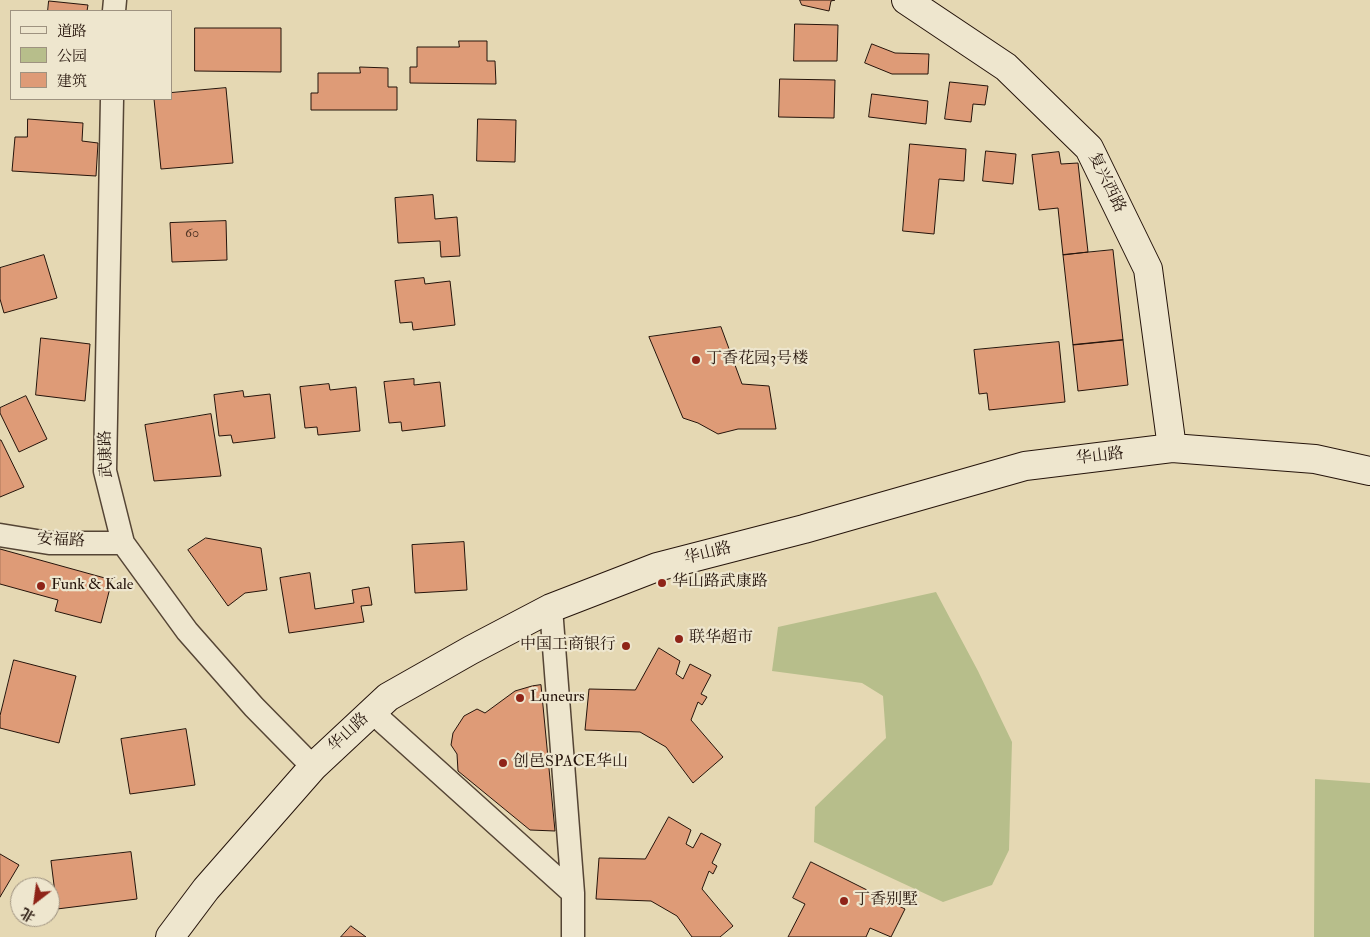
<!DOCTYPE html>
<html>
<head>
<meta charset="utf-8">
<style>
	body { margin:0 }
	#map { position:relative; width:1370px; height:937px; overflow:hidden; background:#e5d8b3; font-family:"IM FELL Double Pica","Noto Serif SC",serif }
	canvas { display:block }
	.legend { position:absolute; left:10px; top:10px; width:162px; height:90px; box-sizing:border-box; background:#eee6ce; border:1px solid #9e9280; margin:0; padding:6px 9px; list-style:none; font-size:15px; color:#25140b }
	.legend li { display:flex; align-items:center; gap:10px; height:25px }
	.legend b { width:25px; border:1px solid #9e9280 }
	.north { position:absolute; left:10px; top:877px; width:50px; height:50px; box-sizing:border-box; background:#eee6ce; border:1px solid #9e9280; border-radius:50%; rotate:210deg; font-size:14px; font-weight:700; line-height:20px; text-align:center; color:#25140b }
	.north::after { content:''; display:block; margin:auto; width:18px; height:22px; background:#8f2418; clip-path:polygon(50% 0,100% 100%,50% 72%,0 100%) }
</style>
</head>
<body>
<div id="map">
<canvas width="1370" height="937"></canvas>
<ul class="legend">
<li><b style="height:6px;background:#eee6ce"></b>道路</li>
<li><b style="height:14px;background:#b7be8b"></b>公园</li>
<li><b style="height:14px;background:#de9b77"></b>建筑</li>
</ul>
<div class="north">北</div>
</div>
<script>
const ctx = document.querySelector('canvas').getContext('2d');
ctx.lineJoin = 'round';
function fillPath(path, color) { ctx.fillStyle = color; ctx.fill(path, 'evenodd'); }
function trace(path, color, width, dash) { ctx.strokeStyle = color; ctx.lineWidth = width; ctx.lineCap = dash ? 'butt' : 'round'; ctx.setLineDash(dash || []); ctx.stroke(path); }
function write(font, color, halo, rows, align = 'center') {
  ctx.font = font + ' "IM FELL Double Pica","Noto Serif SC",serif'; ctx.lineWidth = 4.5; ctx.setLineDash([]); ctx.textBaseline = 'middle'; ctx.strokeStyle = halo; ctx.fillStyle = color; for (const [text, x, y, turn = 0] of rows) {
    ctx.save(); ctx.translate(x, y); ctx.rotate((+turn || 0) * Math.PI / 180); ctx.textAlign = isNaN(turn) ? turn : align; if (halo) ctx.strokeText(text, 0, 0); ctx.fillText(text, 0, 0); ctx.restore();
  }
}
fillPath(new Path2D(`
	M936 592 978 671 1012 742 1009 850 992 885 943 902 814 842 815 807 886 738 883 696 862 683 772 671 778 627Z
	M1315 779 1370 783V937H1314Z`), '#b7be8b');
const building = new Path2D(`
	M800 0H835L831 1 829 11 802 5Z
	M49 1 88 5 87 11H48Z
	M795 24 838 25 837 61H794Z
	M195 28H281V72L195 71Z
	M459 41H487V61H495L496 84 410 83V67H417V47H459Z
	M872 44 895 53 929 54 928 74H892L865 63Z
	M360 67 388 68V87H397V110H311V93H318V73H360Z
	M780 79 835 80 834 118 779 117Z
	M950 82 988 86 985 105 973 104 971 122 945 119Z
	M226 88 233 163 161 169 154 99H171V93Z
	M872 94 928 101 926 124 869 117Z
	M28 119 83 123 82 141 98 143 96 176 12 171 15 137H27Z
	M478 119 516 120 515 162 477 161Z
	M910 144 966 149 964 181 939 179 934 234 903 231Z
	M986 151 1016 154 1013 184 983 181Z
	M1059 152 1061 164 1078 163 1088 252 1063 255 1058 208 1039 210 1032 155Z
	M433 195 435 219 457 217 460 256 441 257 440 241 398 243 395 198Z
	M226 221 227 260 172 262 170 223Z
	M1113 250 1123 340 1073 345 1063 255Z
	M44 255 57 298 4 313 0 299V268Z
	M424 278 425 284 450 281 455 325 413 330 412 322 400 323 395 281Z
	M721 327 742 384 769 386 776 429H738L718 434 698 423 683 418 649 337Z
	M41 338 90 344 85 401 36 395Z
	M1123 340 1128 385 1078 391 1073 345Z
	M1059 342 1065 402 989 410 987 393 979 394 974 350Z
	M414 379V385L440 382 445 426 402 431 401 422 389 423 384 382Z
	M329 384 330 390 356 387 360 431 318 435 317 427 305 428 300 387Z
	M243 391 244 397 270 394 275 438 233 443 231 435 219 436 214 395Z
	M26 396 47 439 19 452 0 413V408Z
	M211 414 221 476 154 481 145 425Z
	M0 440H1L24 487 0 497Z
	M206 538 261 548 267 590 245 593 228 606 188 550Z
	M464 542 467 590 415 593 412 545Z
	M0 549 112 580 101 623 55 611 58 600 0 584Z
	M310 573 315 609 354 603 352 590 369 587 372 605 361 606 364 622 289 633 280 578Z
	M659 648 680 661 676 674 683 679 690 664 711 675 701 694 707 697 702 705 698 702 691 720 723 757 693 783 666 747 640 732 585 730 589 689 635 690Z
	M14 660 76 676 59 743 0 728V716Z
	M541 685 555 831 530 830 458 771 457 754 451 745 453 733 464 716 477 709 485 713 515 691 532 686Z
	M186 729 195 785 130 794 121 739Z
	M669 817 691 830 686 844 693 848 701 833 721 844 712 863 717 866 713 874 709 871 702 889 733 926 720 937H692L677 916 651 901 596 899 599 858 645 859Z
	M131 852 137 899 57 909 51 861Z
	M0 854 19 865 0 897Z
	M811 862 905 909 891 937 870 928 866 937H788L805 904 793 898Z
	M351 926 366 937H341Z`);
fillPath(building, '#de9b77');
trace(building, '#25140b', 1);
const street = new Path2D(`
	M114 11 115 0
	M112 99 105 471 123 543 187 631 254 707 313 767
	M0 535 49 543H123
	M551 608 573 893V937
	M372 712 573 893`);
const secondary = new Path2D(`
	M906 0 1006 67 1089 148 1148 269 1172 448
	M170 937 206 889 313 767 388 697 471 650 551 608 657 567 804 529 1025 466 1172 448 1315 459 1370 471`);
trace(street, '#554535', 25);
trace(secondary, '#25140b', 30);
trace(street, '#eee6ce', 22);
trace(secondary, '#eee6ce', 28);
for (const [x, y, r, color] of [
	[696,360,5,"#8f2418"],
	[662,583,5,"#8f2418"],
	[41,586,5,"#8f2418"],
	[679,639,5,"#8f2418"],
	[626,646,5,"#8f2418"],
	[520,698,5,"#8f2418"],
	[503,763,5,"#8f2418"],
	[844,901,5,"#8f2418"]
]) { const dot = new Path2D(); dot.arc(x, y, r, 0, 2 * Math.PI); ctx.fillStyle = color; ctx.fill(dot); trace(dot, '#eee6ce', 2); }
write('14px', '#533626', null, [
	["60",192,234]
]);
write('16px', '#25140b', '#eee6ce', [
	["复兴西路",1106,183,64],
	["武康路",107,454,-92],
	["华山路",1100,457,-7],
	["安福路",61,541,3],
	["华山路",708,554,-14],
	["华山路",349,733,-43]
]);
write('16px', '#25140b', '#eee6ce', [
	["丁香花园3号楼",706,360],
	["华山路武康路",672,583],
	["Funk & Kale",51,586],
	["联华超市",689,639],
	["中国工商银行",616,646,"right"],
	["Luneurs",530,698],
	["创邑SPACE华山",513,763],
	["丁香别墅",854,901]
], 'left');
</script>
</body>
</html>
